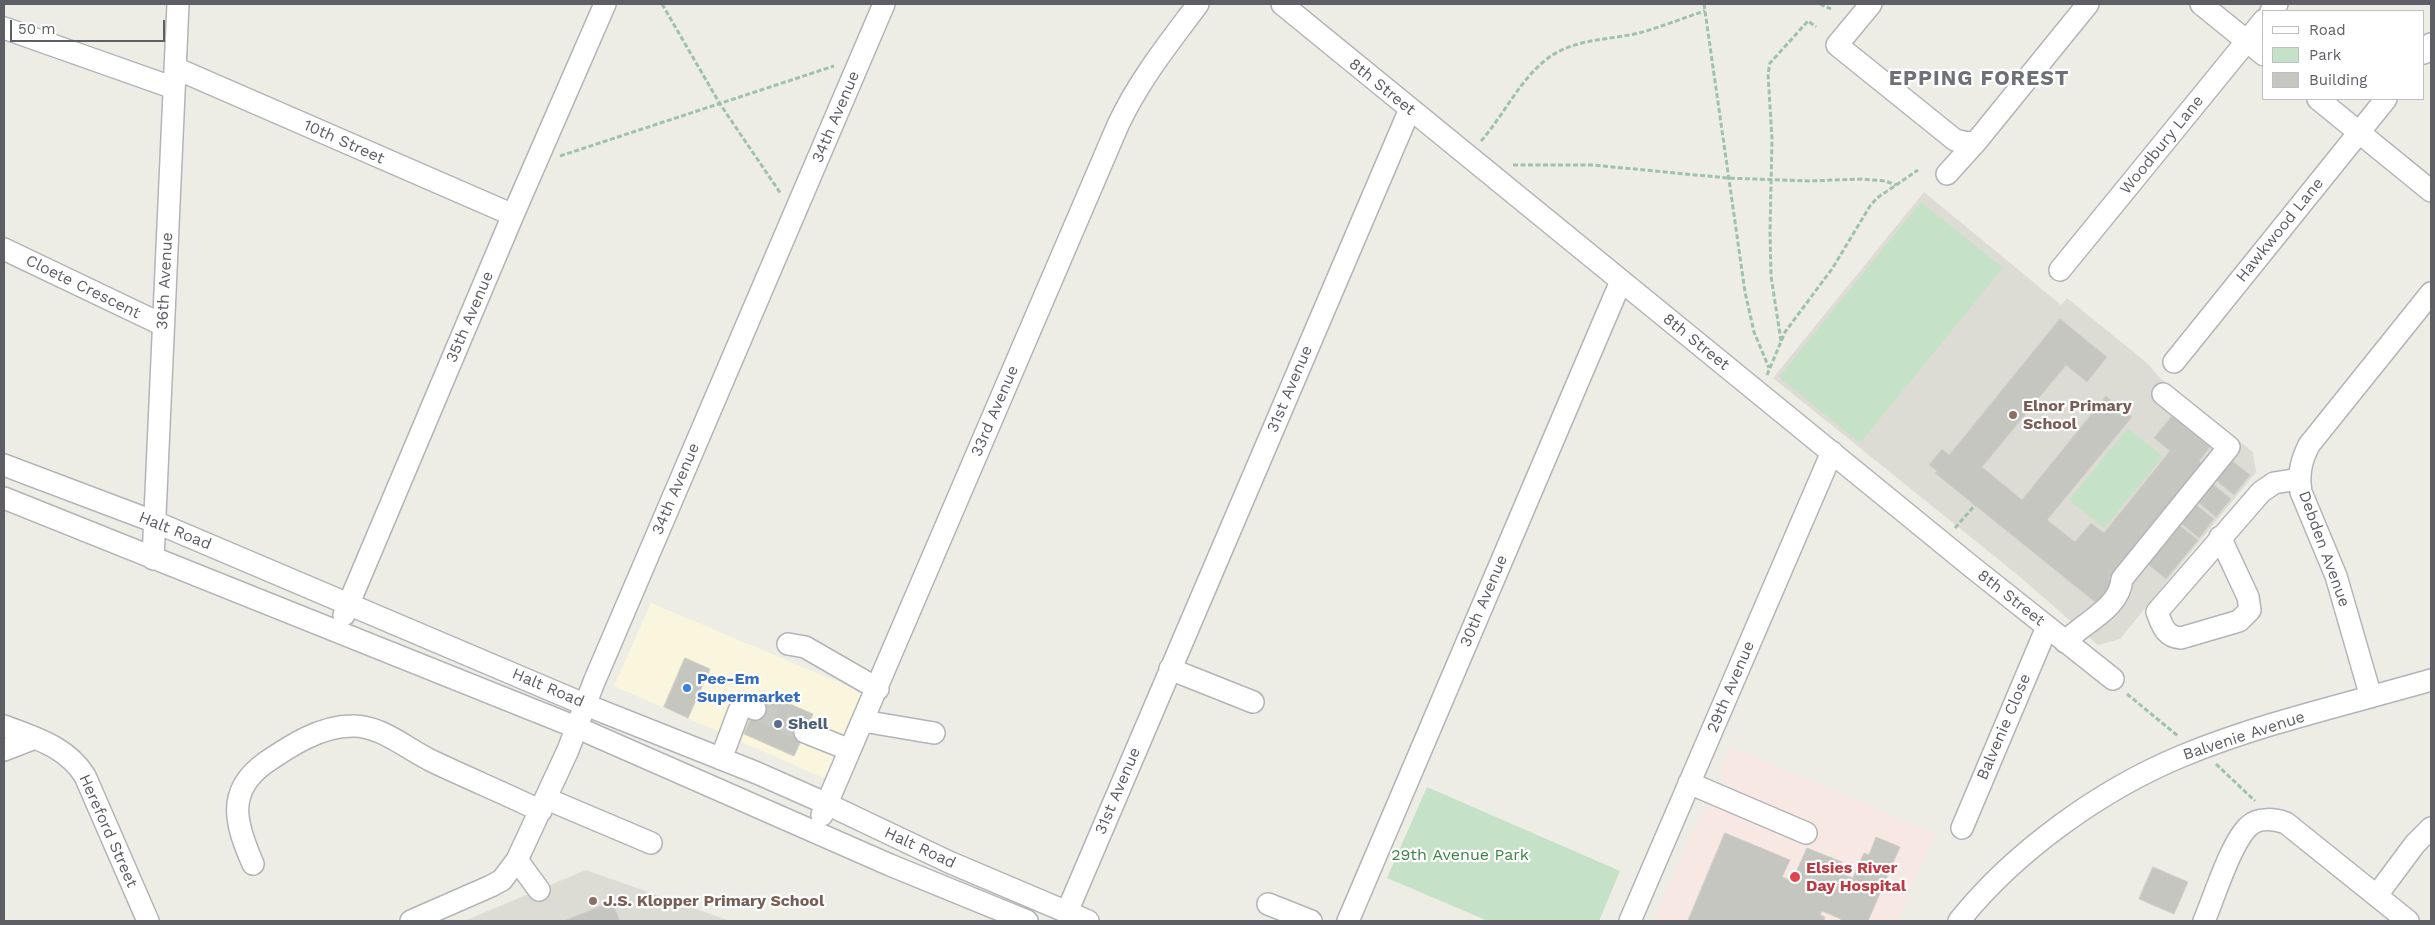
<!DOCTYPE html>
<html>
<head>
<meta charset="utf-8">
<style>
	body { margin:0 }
	#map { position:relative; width:2435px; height:925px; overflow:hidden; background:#edece5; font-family:"Work Sans",sans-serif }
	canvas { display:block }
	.frame { position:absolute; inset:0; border:5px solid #5d5f64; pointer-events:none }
	.legend { position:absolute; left:2262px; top:10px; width:162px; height:90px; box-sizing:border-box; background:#fff; border:1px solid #bebfc1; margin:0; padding:6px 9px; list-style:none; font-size:15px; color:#5d5f64 }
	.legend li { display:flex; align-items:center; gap:10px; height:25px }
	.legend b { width:25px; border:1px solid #bebfc1 }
	.scale { position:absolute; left:10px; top:20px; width:155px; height:22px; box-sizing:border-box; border:2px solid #5d5f64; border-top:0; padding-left:6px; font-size:15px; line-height:18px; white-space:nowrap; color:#5d5f64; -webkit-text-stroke:4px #fff; paint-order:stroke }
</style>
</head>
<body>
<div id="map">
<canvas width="2435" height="925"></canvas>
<div class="frame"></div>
<ul class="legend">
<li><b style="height:6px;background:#fff"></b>Road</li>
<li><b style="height:14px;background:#c5e2c8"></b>Park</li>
<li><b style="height:14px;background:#c6c6c0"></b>Building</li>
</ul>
<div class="scale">50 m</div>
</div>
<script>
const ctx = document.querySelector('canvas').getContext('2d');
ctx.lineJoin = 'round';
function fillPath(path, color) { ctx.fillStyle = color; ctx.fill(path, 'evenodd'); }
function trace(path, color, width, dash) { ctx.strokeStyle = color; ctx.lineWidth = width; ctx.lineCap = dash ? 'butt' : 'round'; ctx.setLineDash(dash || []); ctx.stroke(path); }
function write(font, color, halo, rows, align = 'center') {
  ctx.font = font + ' "Work Sans",sans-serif'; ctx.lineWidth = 4.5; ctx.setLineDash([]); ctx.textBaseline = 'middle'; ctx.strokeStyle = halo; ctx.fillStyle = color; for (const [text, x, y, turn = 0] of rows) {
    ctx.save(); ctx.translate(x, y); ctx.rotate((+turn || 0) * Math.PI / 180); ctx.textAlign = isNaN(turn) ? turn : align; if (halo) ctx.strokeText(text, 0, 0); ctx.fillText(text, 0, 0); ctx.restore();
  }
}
fillPath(new Path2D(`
	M651 603 864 693 831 771 824 778 614 686Z`), '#faf6de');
fillPath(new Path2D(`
	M1924 192 2061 305 2067 298 2147 363 2160 378 2253 452 2256 472 2120 639 2098 645 2019 576 1773 378Z
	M586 870 730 921H464Z`), '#dddcd4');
fillPath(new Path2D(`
	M1730 747 1935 833 1897 921H1654L1701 812 1720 805 1727 789 1720 770Z`), '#f8e8e4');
fillPath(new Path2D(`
	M1921 202 2003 268 1860 443 1779 377Z
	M2128 428 2163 457 2104 528 2069 500Z
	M1427 787 1620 871 1599 921H1488L1387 878Z`), '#c5e2c8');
const building = new Path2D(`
	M2060 319 2107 357 2087 382 2066 365 1982 467 2022 500 2106 396 2132 417 2047 520 2075 542 2091 523 2104 533 2170 451 2154 438 2175 412 2213 443 2199 461 2202 464 2109 578 2117 584 2100 606 1935 473 1937 471 1929 465 1942 449 1949 455Z
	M2227 457 2250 475 2234 495 2211 476Z
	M2208 480 2231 499 2216 517 2193 498Z
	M2191 501 2214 519 2199 538 2176 519Z
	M2174 521 2198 540 2166 579 2143 560Z
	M685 658 710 669 688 718 664 707Z
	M762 692 813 714 794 756 744 734Z
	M1725 833 1790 860 1782 877 1792 881 1807 848 1842 862 1838 872 1853 878 1864 853 1869 855 1876 837 1900 847 1868 921H1840L1841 919 1822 911 1820 915 1825 917 1824 921H1688Z
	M2153 867 2188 882 2174 914 2139 899Z
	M612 902 620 921H564Z`);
fillPath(building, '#c6c6c0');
trace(building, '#d1cfc4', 1);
trace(new Path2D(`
	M755 709 805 732`), '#c9c9c5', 21, [21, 11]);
const minor = new Path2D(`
	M1282 4 1972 567 2113 679
	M1871 4 1837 45 1955 140 1967 143 1976 142
	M2201 4 2264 55
	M2271 11 2277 4
	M4 28 174 88
	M2424 53 2431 44
	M175 68 513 215
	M2318 99 2431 191
	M1947 174 1976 142 2088 4
	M4 249 163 325
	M2060 270 2264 20
	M2174 362 2386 99
	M4 465 155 522 586 705 757 773 827 804 949 862 1088 921
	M4 498 578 728 890 865 1027 921
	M2220 537 2248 597 2250 610 2239 621 2181 638C2165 637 2162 625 2157 612L2261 492 2274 483 2299 479
	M153 559 178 4
	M344 615 513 215 605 4
	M2065 642C2084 622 2120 608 2122 579L2229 447 2163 394
	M788 644 805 647 878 689
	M1170 669 1253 702
	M2371 697 2336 576 2301 492C2298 474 2301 461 2309 445L2431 293
	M863 721 934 733
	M4 726C35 738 66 746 85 776L148 921
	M805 732 850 750
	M4 750 35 738
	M721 759 739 711 745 705 755 709
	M1689 783 1806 833
	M547 799 651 843
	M822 815 1118 125C1139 80 1169 43 1198 4
	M1962 828 2047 627
	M517 860 539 890
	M253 864C236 825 225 792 265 763 290 746 320 726 352 726 381 725 408 750 434 762 470 779 506 794 541 811
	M2377 895 2415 844 2431 828
	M1268 904 1311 921
	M1067 912 1410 109
	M411 921 491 886 502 880 517 860 568 750 594 682 884 4
	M1348 921 1621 281
	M1630 921 1832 452
	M1959 921C2014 852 2100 790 2182 756 2262 723 2348 704 2431 680
	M2204 921C2214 898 2231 842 2249 826 2258 817 2275 819 2286 823L2408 921`);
trace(minor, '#b2b4b8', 24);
trace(new Path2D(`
	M662 4 720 104 781 194
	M1704 4 1745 292 1754 332 1769 368
	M1820 4 1831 9
	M1481 141C1503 116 1517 85 1542 63 1570 38 1605 41 1639 33 1661 27 1683 18 1705 11
	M560 156 834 66
	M1513 165H1593L1727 178 1809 181 1861 179 1885 181 1896 185
	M1781 341 1771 276 1770 231 1772 139 1768 74 1770 63 1808 21 1816 27
	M1767 375 1785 332 1832 269 1870 206 1877 198 1918 170
	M1955 528 1975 505
	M2127 694 2178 736
	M2216 764 2255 801`), '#9fc2ac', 3, [5, 2.5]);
trace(minor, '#fff', 21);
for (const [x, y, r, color] of [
	[2013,415,5,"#8d6e63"],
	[687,688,5,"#3f7fe0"],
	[778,724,5,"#5c6f8a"],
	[1795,877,6,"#e0444e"],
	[593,901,5,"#8d6e63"]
]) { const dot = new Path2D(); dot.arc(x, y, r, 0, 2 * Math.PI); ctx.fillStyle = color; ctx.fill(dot); trace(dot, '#fff', 2); }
write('16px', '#5d5f64', '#fff', [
	["8th Street",1382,87,39],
	["34th Avenue",836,117,-67],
	["10th Street",344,142,24],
	["Woodbury Lane",2162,145,-51],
	["Hawkwood Lane",2280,230,-51],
	["36th Avenue",165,281,-87],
	["Cloete Crescent",83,287,26],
	["35th Avenue",470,317,-67],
	["8th Street",1696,342,39],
	["31st Avenue",1290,389,-67],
	["33rd Avenue",995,411,-67],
	["34th Avenue",676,489,-67],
	["Halt Road",175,531,22],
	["Debden Avenue",2324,549,70],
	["8th Street",2011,598,38],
	["30th Avenue",1484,601,-67],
	["29th Avenue",1731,687,-67],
	["Halt Road",548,688,23],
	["Balvenie Close",2004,727,-67],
	["Balvenie Avenue",2244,736,-18],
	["31st Avenue",1118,791,-67],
	["Hereford Street",108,831,66],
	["Halt Road",920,848,25]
]);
write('bold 16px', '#785e54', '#fff', [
	["Elnor Primary",2023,406],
	["School",2023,424],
	["J.S. Klopper Primary School",603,901]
], 'left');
write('bold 16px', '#366cbe', '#fff', [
	["Pee-Em",697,679],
	["Supermarket",697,697]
], 'left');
write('bold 16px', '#4e5e75', '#fff', [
	["Shell",788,724]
], 'left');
write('16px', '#408049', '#fff', [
	["29th Avenue Park",1460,855]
]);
write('bold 16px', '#be3a42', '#fff', [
	["Elsies River",1806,868],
	["Day Hospital",1806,886]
], 'left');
ctx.letterSpacing = '1px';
write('bold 21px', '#6e7176', '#fff', [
	["EPPING FOREST",1979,79]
]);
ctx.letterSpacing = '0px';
</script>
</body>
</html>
